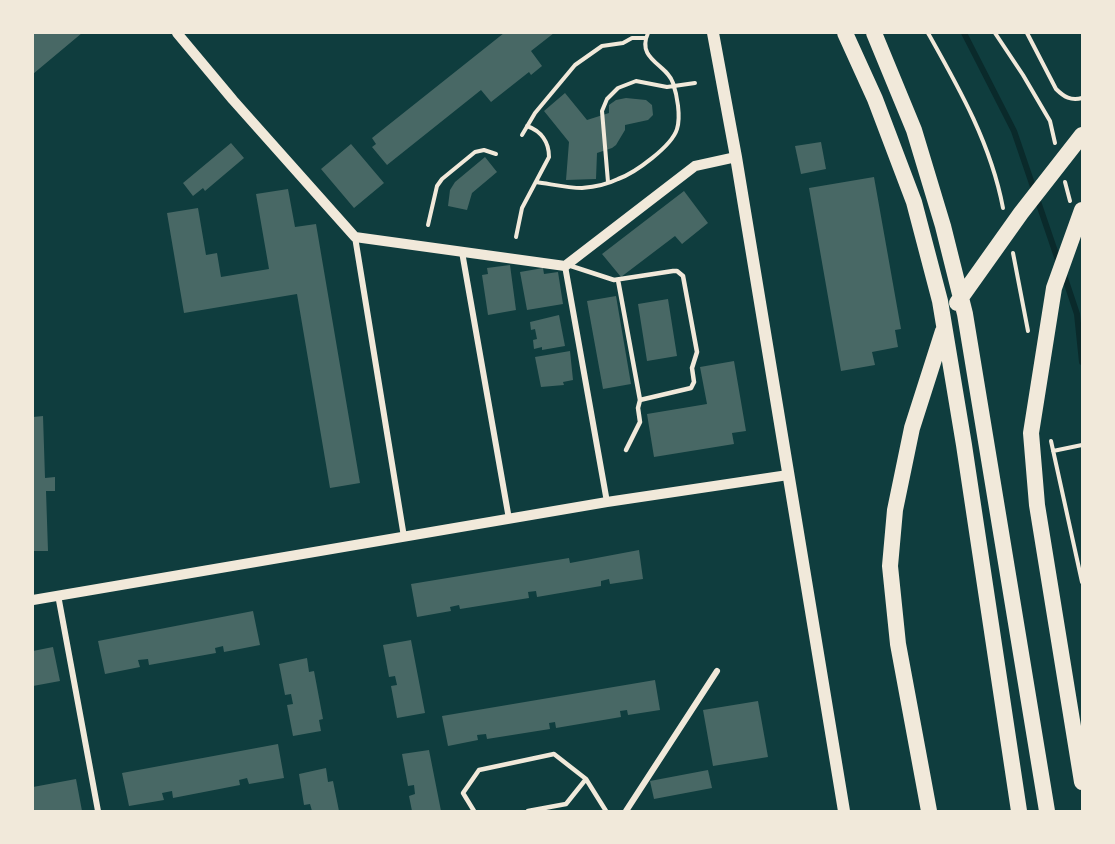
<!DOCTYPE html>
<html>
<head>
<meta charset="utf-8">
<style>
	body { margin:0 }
	#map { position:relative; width:1115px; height:844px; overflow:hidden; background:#0f3d3e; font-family:"Times New Roman",serif }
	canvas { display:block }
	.frame { position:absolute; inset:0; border:34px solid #f1e9da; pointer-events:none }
</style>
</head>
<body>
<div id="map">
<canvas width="1115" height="844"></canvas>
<div class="frame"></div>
</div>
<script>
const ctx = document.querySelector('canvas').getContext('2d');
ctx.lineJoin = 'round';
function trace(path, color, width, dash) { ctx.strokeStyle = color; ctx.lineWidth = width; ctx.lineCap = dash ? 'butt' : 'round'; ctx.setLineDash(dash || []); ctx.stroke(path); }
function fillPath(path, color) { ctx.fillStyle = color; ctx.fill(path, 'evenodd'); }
trace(new Path2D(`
	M964 33 1014 131 1059 263
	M1064 275 1077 314 1082 362`), '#0a2a2b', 6);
fillPath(new Path2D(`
	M33 33H82L33 74Z
	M504 33H554L531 51 542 66 531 75 529 72 491 102 481 90 387 165 372 147 376 144 372 138Z
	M565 93 587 120 609 113V105L616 100 626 98 646 100 652 105 653 115 648 120 625 125V130L616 145 612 148 597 153 596 179 566 180 569 142 544 111Z
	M821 142 826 169 801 174 795 146Z
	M231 143 244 158 205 191 203 188 193 196 183 183Z
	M351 144 384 183 354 208 321 169Z
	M485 157 497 172 472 193 467 210 448 206 450 190 455 182Z
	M874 177 901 329 895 330 898 347 872 352 875 365 841 371 809 188Z
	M288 189 295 227 316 224 360 483 330 488 297 294 184 313 167 213 198 208 206 255 217 253 221 277 269 269 256 194Z
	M684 191 708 223 682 244 675 236 621 277 602 254Z
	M510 265 516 310 488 315 482 275 488 274 487 268Z
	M543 268 544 274 558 272 563 304 527 310 520 272Z
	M616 296 631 384 603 389 587 301Z
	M668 299 677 356 647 361 638 304Z
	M559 315 565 346 542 350V347L534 349 533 340 537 339 535 329 531 330 530 322Z
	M570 351 573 380 563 382 564 385 541 387 535 357Z
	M734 361 746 431 732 433 734 444 654 457 647 414 707 404 700 367Z
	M43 416 45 478 55 477V491H46L48 551H33V417Z
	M639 550 643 579 610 584 609 579 601 581V586L537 597 536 591 528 592 529 598 460 609 459 605 450 607 451 611 417 617 411 584 569 558 570 563Z
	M253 611 260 645 224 652 223 646 215 648 216 653 149 665 148 659 138 660 140 667 105 674 98 641Z
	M411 640 425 713 397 718 391 686 397 685 395 676 389 677 383 645Z
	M53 647 60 681 33 686V651Z
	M307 658 309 672 314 671 323 719 319 720 321 731 293 736 287 705 293 704 291 694 285 695 279 664Z
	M655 680 660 710 628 715 627 710 620 711 621 717 556 728 555 722 549 723 550 729 487 739 486 734 477 735 478 740 448 746 442 716Z
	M758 701 768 757 713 766 703 710Z
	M278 744 284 778 249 784 247 778 239 780 240 785 173 798 172 791 162 793 164 800 129 806 122 773Z
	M429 750 441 811H412L409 796 415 794 414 785 408 786 402 754Z
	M326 768 328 782 333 781 339 811H312L310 804 304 805 299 774Z
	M708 770 712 788 654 799 650 781Z
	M76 779 82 811H33V787Z`), '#486865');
trace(new Path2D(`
	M928 33C959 88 991 144 1003 208
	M995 33 1023 75 1050 121 1055 143
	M1027 33 1056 89C1064 97 1071 101 1082 98
	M522 135 535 113 575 65 602 46 623 43 632 38H645
	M536 182C551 184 567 188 582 188 594 187 608 184 618 179 635 173 672 146 677 129 681 116 677 95 673 83 667 64 636 60 648 33
	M608 182 602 111 607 99 618 88 636 81 667 87 695 83
	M1065 182 1070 201
	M428 225 437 186 442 179 475 152 484 150 496 154
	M516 237 522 208 549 157C549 142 541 131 527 126
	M1013 253 1028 331
	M1051 441 1082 582
	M1053 451 1082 445`), '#f1e9da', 4);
trace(new Path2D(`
	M568 265 614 280 673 271H677L683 276 697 352 692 368 694 382 691 388 640 400 618 280
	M626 450 640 422 638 408 640 400
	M474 811 463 793 479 770 554 754 586 779 606 811
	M528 811 566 804 586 779`), '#f1e9da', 4.5);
trace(new Path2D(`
	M355 237 404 537
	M462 252 509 519
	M565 266 607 502
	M58 595 98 811
	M626 811 717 671`), '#f1e9da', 6);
trace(new Path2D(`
	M177 33 233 100 355 237 565 266 695 166 736 157
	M33 600 607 502 788 475`), '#f1e9da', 10);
trace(new Path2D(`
	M713 33 736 157 844 811`), '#f1e9da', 12);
trace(new Path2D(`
	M845 33 875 99 914 202 940 301 964 445 1019 811
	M874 33 914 130 943 226 965 314 1047 811
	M1082 210 1054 288 1031 433 1037 505 1082 782
	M957 303 1021 213 1082 135
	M929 811 898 644 890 566 895 510 912 428 943 331`), '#f1e9da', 16);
</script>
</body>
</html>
